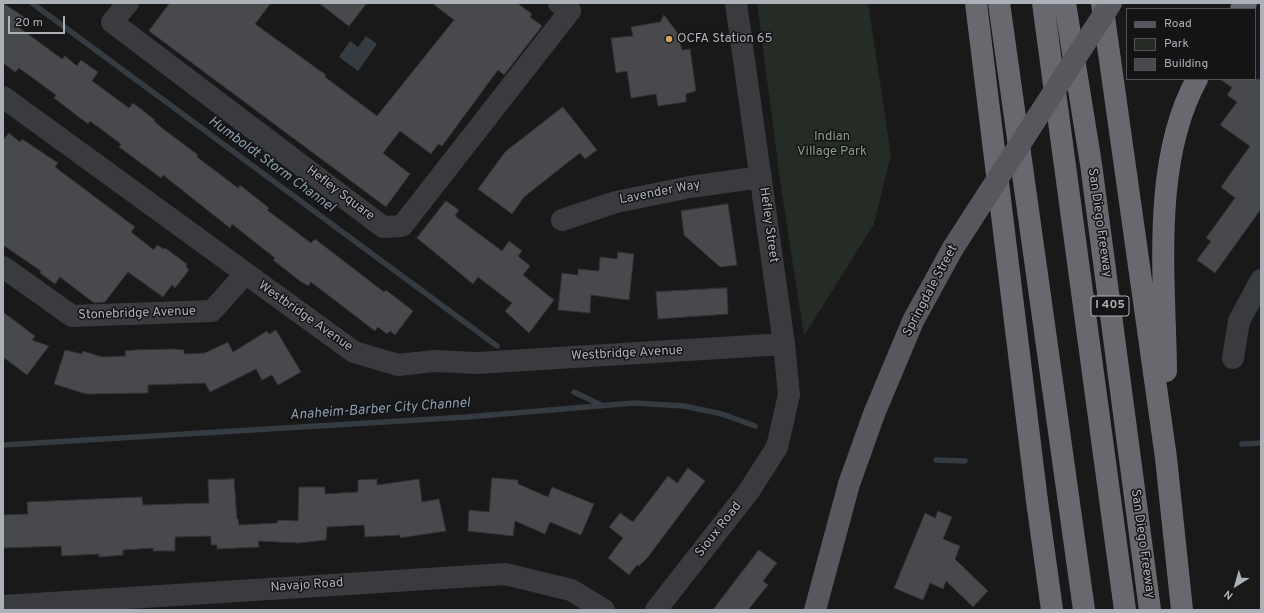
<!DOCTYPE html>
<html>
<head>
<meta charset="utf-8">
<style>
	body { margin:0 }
	#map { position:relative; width:1264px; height:613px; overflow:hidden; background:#19191a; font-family:Overpass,sans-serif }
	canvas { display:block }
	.frame { position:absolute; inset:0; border:4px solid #acb1b8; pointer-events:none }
	.legend { position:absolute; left:1126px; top:8px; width:130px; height:72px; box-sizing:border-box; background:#141415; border:1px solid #515356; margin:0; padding:5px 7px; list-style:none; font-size:12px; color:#acb1b8 }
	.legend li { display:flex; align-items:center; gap:8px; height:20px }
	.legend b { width:20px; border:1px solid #515356 }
	.north { position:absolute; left:1216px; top:565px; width:40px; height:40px; -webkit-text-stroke:3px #141415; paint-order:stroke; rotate:217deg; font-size:11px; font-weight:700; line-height:16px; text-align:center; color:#acb1b8 }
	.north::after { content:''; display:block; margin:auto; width:14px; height:18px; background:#acb1b8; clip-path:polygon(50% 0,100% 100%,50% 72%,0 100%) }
	.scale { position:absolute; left:8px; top:16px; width:57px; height:18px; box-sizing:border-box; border:2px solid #acb1b8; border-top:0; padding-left:5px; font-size:12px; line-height:14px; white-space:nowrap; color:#acb1b8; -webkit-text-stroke:3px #141415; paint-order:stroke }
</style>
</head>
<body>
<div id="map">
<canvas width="1264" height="613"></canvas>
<div class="frame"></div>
<ul class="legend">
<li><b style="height:5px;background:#56585d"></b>Road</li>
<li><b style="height:11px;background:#252c26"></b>Park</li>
<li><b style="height:11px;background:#48494c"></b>Building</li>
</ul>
<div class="north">N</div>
<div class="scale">20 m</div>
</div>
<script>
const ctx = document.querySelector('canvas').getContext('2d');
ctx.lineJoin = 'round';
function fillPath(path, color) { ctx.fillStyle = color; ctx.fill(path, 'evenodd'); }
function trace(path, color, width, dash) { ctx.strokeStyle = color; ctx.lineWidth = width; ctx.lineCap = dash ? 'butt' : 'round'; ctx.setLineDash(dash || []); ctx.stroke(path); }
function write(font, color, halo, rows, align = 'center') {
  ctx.font = font + ' Overpass,sans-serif'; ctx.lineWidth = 3; ctx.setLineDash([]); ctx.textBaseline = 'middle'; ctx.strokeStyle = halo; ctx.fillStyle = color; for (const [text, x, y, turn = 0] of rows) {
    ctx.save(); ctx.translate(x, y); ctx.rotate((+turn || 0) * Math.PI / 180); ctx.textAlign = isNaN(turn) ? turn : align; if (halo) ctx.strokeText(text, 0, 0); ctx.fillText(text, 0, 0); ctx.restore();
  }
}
fillPath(new Path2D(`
	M757 3H868L891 155 874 224 804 336 781 187Z`), '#252c26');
fillPath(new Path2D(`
	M366 36 377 44 358 71 339 57 350 41 358 47Z`), '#343c42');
trace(new Path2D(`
	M32 3 497 346
	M574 392 601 405
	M1242 444 1261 443
	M3 445 467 417 634 403 684 406 722 414 755 426
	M936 460 965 461`), '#343c42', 5.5);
const building = new Path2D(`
	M3 3 24 17 17 26 62 59 65 56 77 66 81 60 98 72 92 81 129 108 133 103 155 120 154 121 162 128 198 155 197 157 238 188 240 185 269 208 267 210 311 243 315 239 384 292 386 290 413 311 395 335 390 331 387 334 378 327 375 331 311 282 308 286 300 281 273 260 275 258 232 224 230 228 163 175 161 178 119 147 121 144 90 121 88 124 54 98 56 95 19 68 15 72 3 63Z
	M170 3H271L255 24 326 75 325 77 377 116 454 20 432 3H517L532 14 530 17 542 26 504 75 498 70 442 146 438 144 431 154 400 131 383 153 410 174 386 207 149 31Z
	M319 3H367L349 26Z
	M664 15 677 32 682 50 690 49 696 91 686 94V102L658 106 656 94 631 98 627 71 616 73 611 38 633 36 631 27 660 22Z
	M1220 79H1261V209L1215 273 1197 260 1211 241 1206 238 1235 198 1221 187 1250 146 1220 125 1237 102 1227 95 1232 88Z
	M563 107 597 150 585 159 580 153 567 163 524 197 512 214 478 189 505 152Z
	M9 133 20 142 22 139 58 163 55 167 135 227 131 232 154 250 157 245 164 249 165 248 187 264 186 267 189 270 175 288 172 285 163 297 128 272 105 302 94 303 60 277 55 284 40 273 41 271 3 245V141Z
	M446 201 459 210 455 216 502 251 509 241 522 251 518 256 530 266 523 275 554 300 529 333 505 311 512 303 478 277 473 284 417 238Z
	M728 204 737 265 720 267 684 235 681 211Z
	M618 252 634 254 629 300 591 295 590 313 558 310 562 273 578 275V269L599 271 600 257 617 259Z
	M727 288 728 314 658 319 656 292Z
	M3 312 35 336 32 340 49 346 27 375 3 357Z
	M276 330 301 372 278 385 272 375 262 380 256 369 210 392 205 383 148 385V393L86 394 54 384 65 350 82 354 83 351 102 357 126 356 125 351 134 350 174 349 184 350V354L205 353 228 342 233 352 267 331 269 334Z
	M688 468 705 481 648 557 639 566 637 565 629 575 608 558 623 538 609 527 620 513 633 522 668 476 677 483Z
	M492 478 518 480V484L548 497 552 487 594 504 581 535 550 522 545 534 515 521 513 536 468 531 469 510 489 512Z
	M234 479 237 519H238L239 525 277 523 278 520 298 521 299 487H325V494L358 492V480L377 479V485L419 479 422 502 439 499 446 531 400 538V535L365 537 364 525 327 527 326 540 298 543 258 541 259 547 217 549V545H211V536L175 537V551H153V548L123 550V555L99 557V554L62 556 61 546 3 548V515L28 514 27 502 142 497 143 505 209 503 208 480Z
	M938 511 952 517 943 539 960 546 955 559 988 591 973 607 946 581 943 589 930 583 923 600 894 588 925 513 935 518Z
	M759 550 777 563 763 581 768 585 748 610H713Z`);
fillPath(building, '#48494c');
trace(building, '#333336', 1);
trace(new Path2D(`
	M128 3 112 22 383 227 402 226 570 11 559 3
	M3 97 354 352 398 365 435 361 477 363 784 344
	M562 220 616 202 690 187 761 177
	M3 267 72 316 212 311 245 274
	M1233 358 1239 321 1261 280
	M3 606 505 574 571 590 604 610
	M656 610 749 491 777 447 789 395 784 344 736 3`), '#3a3b3f', 22);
trace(new Path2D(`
	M815 610 849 484 874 414 913 321 953 248`), '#56585d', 22);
trace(new Path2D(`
	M976 3 1037 501 1052 610
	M999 3 1084 610
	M1043 3 1125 610
	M1065 3 1091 164 1150 610
	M1102 3 1166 458 1182 610
	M1241 9 1246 3
	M1166 371C1165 278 1151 163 1197 79`), '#67696f', 22);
trace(new Path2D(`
	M953 248 1111 3`), '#56585d', 22);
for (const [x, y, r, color] of [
	[669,39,4,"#dda34e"]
]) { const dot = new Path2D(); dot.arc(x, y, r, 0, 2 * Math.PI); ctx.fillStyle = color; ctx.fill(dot); trace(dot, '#141415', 1.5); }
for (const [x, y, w] of [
	[1110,306,38]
]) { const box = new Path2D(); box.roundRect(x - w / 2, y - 10, w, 20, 3); ctx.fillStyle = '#141415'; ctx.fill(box); trace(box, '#acb1b8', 1); }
write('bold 12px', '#acb1b8', null, [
	["I 405",1110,306]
]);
write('13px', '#acb1b8', '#141415', [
	["OCFA Station 65",677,39]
], 'left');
write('13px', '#86a186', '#141415', [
	["Indian",832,137],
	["Village Park",832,152]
]);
write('13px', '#acb1b8', '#141415', [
	["Lavender Way",660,193,-11],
	["Hefley Square",340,194,37],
	["San Diego Freeway",1099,223,82],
	["Hefley Street",768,225,82],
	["Springdale Street",931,291,-62],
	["Stonebridge Avenue",137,314,-2],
	["Westbridge Avenue",305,317,35],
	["Westbridge Avenue",627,354,-3],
	["Sioux Road",719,530,-52],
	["San Diego Freeway",1142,544,82],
	["Navajo Road",307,586,-4]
]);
write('italic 14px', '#889faf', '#141415', [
	["Humboldt Storm Channel",271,165,36],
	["Anaheim-Barber City Channel",380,410,-4]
]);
</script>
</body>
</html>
